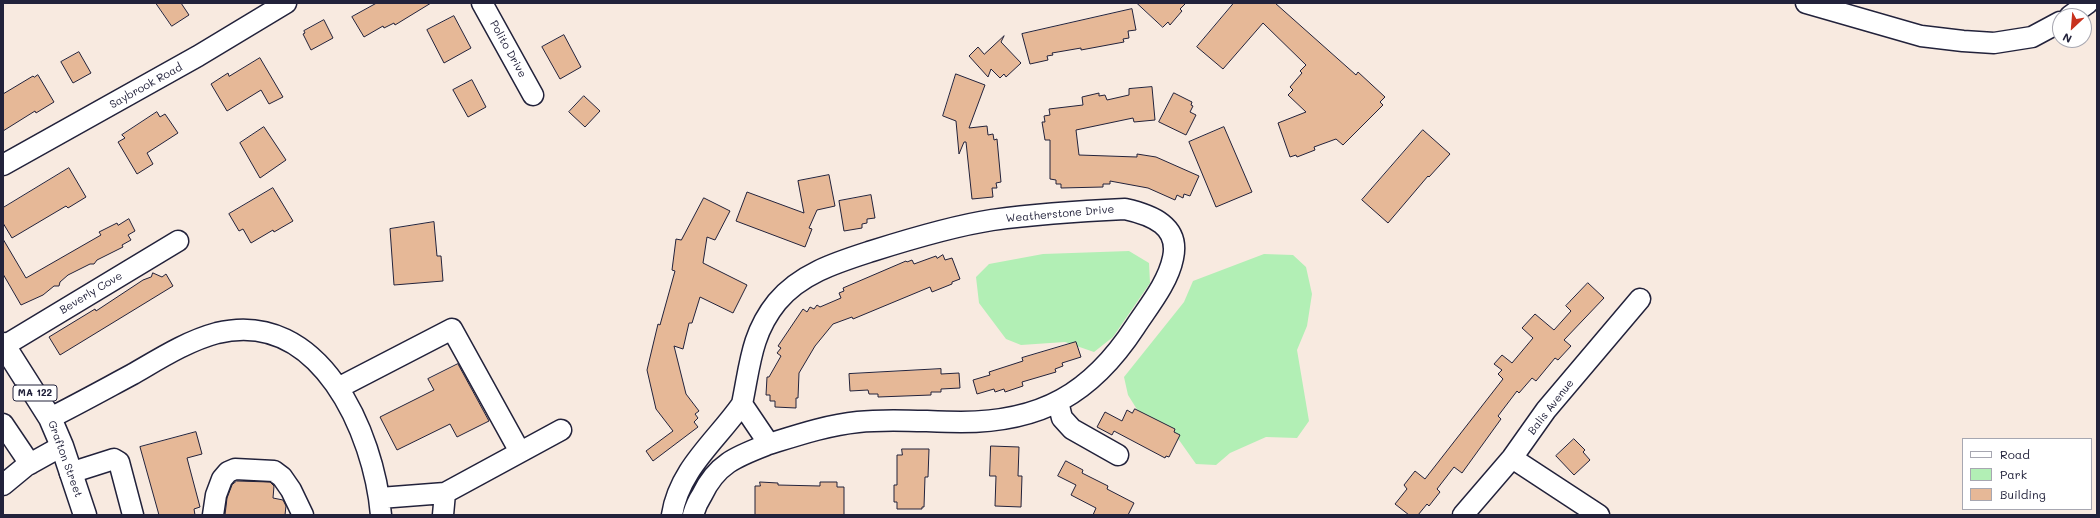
<!DOCTYPE html>
<html>
<head>
<meta charset="utf-8">
<style>
	body { margin:0 }
	#map { position:relative; width:2100px; height:518px; overflow:hidden; background:#f8eae0; font-family:Mali,sans-serif }
	canvas { display:block }
	.frame { position:absolute; inset:0; border:4px solid #22223b; pointer-events:none }
	.legend { position:absolute; left:1962px; top:438px; width:130px; height:72px; box-sizing:border-box; background:#fff; border:1px solid #a7a7b1; margin:0; padding:5px 7px; list-style:none; font-size:12px; color:#22223b }
	.legend li { display:flex; align-items:center; gap:8px; height:20px }
	.legend b { width:20px; border:1px solid #a7a7b1 }
	.north { position:absolute; left:2052px; top:8px; width:40px; height:40px; box-sizing:border-box; background:#fff; border:1px solid #a7a7b1; border-radius:50%; rotate:206deg; font-size:11px; font-weight:700; line-height:16px; text-align:center; color:#22223b }
	.north::after { content:''; display:block; margin:auto; width:14px; height:18px; background:#c8321e; clip-path:polygon(50% 0,100% 100%,50% 72%,0 100%) }
</style>
</head>
<body>
<div id="map">
<canvas width="2100" height="518"></canvas>
<div class="frame"></div>
<ul class="legend">
<li><b style="height:5px;background:#fff"></b>Road</li>
<li><b style="height:11px;background:#b2efb5"></b>Park</li>
<li><b style="height:11px;background:#e6b897"></b>Building</li>
</ul>
<div class="north">N</div>
</div>
<script>
const ctx = document.querySelector('canvas').getContext('2d');
ctx.lineJoin = 'round';
function fillPath(path, color) { ctx.fillStyle = color; ctx.fill(path, 'evenodd'); }
function trace(path, color, width, dash) { ctx.strokeStyle = color; ctx.lineWidth = width; ctx.lineCap = dash ? 'butt' : 'round'; ctx.setLineDash(dash || []); ctx.stroke(path); }
function write(font, color, halo, rows, align = 'center') {
  ctx.font = font + ' Mali,sans-serif'; ctx.lineWidth = 3.5; ctx.setLineDash([]); ctx.textBaseline = 'middle'; ctx.strokeStyle = halo; ctx.fillStyle = color; for (const [text, x, y, turn = 0] of rows) {
    ctx.save(); ctx.translate(x, y); ctx.rotate((+turn || 0) * Math.PI / 180); ctx.textAlign = isNaN(turn) ? turn : align; if (halo) ctx.strokeText(text, 0, 0); ctx.fillText(text, 0, 0); ctx.restore();
  }
}
fillPath(new Path2D(`
	M1129 251 1149 263 1150 283 1113 337 1094 352 1065 342 1021 345 1006 339 979 303 976 277 989 264 1043 254Z
	M1264 254 1293 255 1306 267 1312 294 1307 326 1297 350 1309 421 1297 438 1266 437 1230 453 1216 465 1196 464 1179 440 1138 411 1128 395 1124 377 1184 302 1193 281Z`), '#b2efb5');
const building = new Path2D(`
	M156 3H181L189 15 172 26Z
	M377 3H431L395 25 394 23 384 28 383 26 364 37 352 17Z
	M1137 3H1186L1180 9 1182 11 1170 25 1168 22 1163 27Z
	M1234 3H1275L1356 75 1358 72 1385 97 1380 102 1383 105 1343 145 1336 139 1314 147 1315 150 1297 157 1296 155 1290 157 1278 123 1306 112 1288 95 1293 90 1290 87 1302 73 1300 71 1306 65 1263 23 1223 69 1197 47Z
	M1132 9 1136 30 1128 31 1129 38 1123 39 1124 42 1081 50V48L1052 53 1053 55 1047 56 1048 60 1030 64 1022 34Z
	M454 16 471 48 444 63 427 30Z
	M324 20 333 38 311 50 303 34 305 33 304 31Z
	M564 35 581 67 560 79 542 47Z
	M1004 36 1001 42 1021 63 1006 77 1004 74 1000 78 991 69 988 77 969 56 978 47 984 54Z
	M79 52 91 73 73 83 61 62Z
	M260 58 283 97 269 104 261 90 227 111 211 84 228 73 229 76Z
	M956 74 985 85 969 128 987 126 988 135 993 134 994 140 997 139 1001 182 996 183 997 188H992L993 197 972 199 966 142H964L959 154 956 121 943 116Z
	M38 75 54 102 36 113 35 111 3 131V94L33 76 34 77Z
	M472 80 486 107 468 117 453 90Z
	M1152 87 1155 120 1134 122 1133 118 1076 130 1079 155 1137 157V154L1156 157 1199 176 1190 196 1184 194 1183 198 1177 195 1175 200 1148 188 1110 181V184H1103V187L1061 188V184H1056V180L1050 179V140H1045L1042 122H1045L1044 116 1050 115 1049 109 1083 105 1082 97 1099 93V96L1105 95 1107 100 1129 95V89Z
	M1174 93 1192 102 1191 105 1193 106 1190 112 1196 115 1186 135 1159 122Z
	M584 96 600 111 585 127 569 112Z
	M157 112 160 117 165 114 178 133 147 153 153 164 137 174 118 142 125 138 122 135Z
	M264 127 286 160 260 178 240 143Z
	M1224 127 1252 192 1216 207 1189 142Z
	M1423 130 1450 154 1429 177 1428 176 1388 223 1362 200Z
	M69 168 86 197 68 208 66 206 12 238 3 223V208Z
	M829 175 835 206 817 210 809 228 812 229 805 247 736 221 747 192 804 213 798 181Z
	M273 188 293 221 274 232 273 230 251 243 243 229 239 231 229 214Z
	M871 195 875 218 867 219V223L862 224V228L844 231 839 201Z
	M704 198 730 211 715 240 707 237 703 263 747 285 733 313 700 297 692 323H689L683 349 674 346 686 394 699 411 695 414 698 418 694 422 698 427 653 461 646 451 673 431 656 409 647 370 658 324 660 325 675 271 672 270 676 239 681 240Z
	M129 219 135 231 128 235 131 240 122 245 123 247 97 260 94 264H90L68 275 60 282 59 286H54L43 295 21 305 3 274V239L26 278 101 235 99 232 117 223 118 225Z
	M434 222 437 256H441L443 281 394 285 390 229Z
	M943 255 945 260 952 258 960 279 952 282V284L932 292 930 287 853 319 852 317 833 324 815 346 799 373 798 398H796V408L775 407V401H770V395H766L767 377H769L781 356 777 353 781 348 778 346 803 309 807 312 810 307 814 309 817 305 820 307 841 298 839 293 844 291 843 288 906 261 907 262 912 260 914 264 936 256 937 258Z
	M153 273 162 277 166 274 173 286 60 355 49 337 95 309 96 311 143 280 151 277Z
	M1588 283 1604 298 1564 340 1571 346 1558 360 1555 358 1536 381 1532 378 1519 393 1517 391 1498 416 1501 419 1462 473 1454 467 1437 489 1440 492 1429 506 1427 504 1418 515H1409L1395 504 1407 489 1404 485 1415 471 1425 479 1503 379 1498 374 1502 370 1494 364 1502 355 1512 363 1533 338 1522 328 1535 314 1554 330 1571 311 1566 306Z
	M1076 342 1081 357 1062 363 1063 366 1055 369 1056 372 1022 382 1023 386 1005 392 1004 389 995 392 994 389 977 394 973 380 990 375 989 372 1023 361 1022 358Z
	M458 364 489 421 457 437 450 424 397 450 380 417 434 390 428 379Z
	M941 369V374L959 373 960 388 941 389V392H931V395L878 397V394H869L868 390 850 391 849 374Z
	M1135 409 1175 429 1174 432 1180 435 1169 457 1166 456 1165 458 1114 431 1112 435 1097 427 1105 412 1122 421 1127 410 1132 413Z
	M196 432 202 454 187 458 200 507 194 509 195 515H159L140 447Z
	M1574 439 1585 450 1583 452 1590 460 1574 475 1556 456Z
	M991 446 1019 447 1018 476H1022L1021 507 995 506 996 476H990Z
	M902 449H929L928 477H925L924 507H922V509H897V502H894V485H897V455H902Z
	M1066 461 1083 470 1082 473 1108 486 1107 489 1134 503 1128 515H1093L1096 508 1071 495 1076 485 1058 476Z
	M237 481 270 482 274 486 273 498 283 500 286 506 285 515H225L227 498 232 485Z
	M760 482 778 483V485L820 486V482H837V487H844V515H755V486H760Z`);
fillPath(building, '#e6b897');
trace(building, '#22223b', 1);
const minor = new Path2D(`
	M482 3 533 95
	M1806 3 1921 36 1963 41 1994 43 2032 37 2060 22
	M2070 16 2088 3
	M3 165 198 56 286 3
	M1125 209C1152 215 1180 226 1173 258 1168 283 1148 307 1135 327 1091 394 1041 422 961 422 927 422 891 418 858 422 828 425 798 435 769 444L742 404C750 366 751 334 777 302 801 273 838 262 872 251 910 239 953 226 992 220 1036 214 1081 211 1125 209Z
	M4 346 178 241
	M338 388 452 329 520 452
	M1058 402 1062 418 1072 429 1118 455
	M50 418C78 404 105 389 133 374 159 359 187 341 217 333 320 308 374 433 381 515
	M3 424 30 464
	M1512 458 1599 515
	M70 473 114 459 119 462 133 515
	M3 485 26 466 62 446
	M445 493 561 430
	M380 498 445 493 443 515
	M213 515 216 495 222 479 228 472 235 469 274 471 282 477 291 490 303 515
	M672 515C679 469 717 440 742 404
	M693 515C695 508 698 501 702 495 717 463 738 456 769 444
	M1463 515 1512 458 1546 410 1640 299`);
const highway = new Path2D(`
	M3 344 50 418 62 446 85 515`);
trace(minor, '#22223b', 23);
trace(highway, '#22223b', 25);
trace(minor, '#fff', 20);
trace(highway, '#fff', 22);
for (const [x, y, w] of [
	[35,393,44]
]) { const box = new Path2D(); box.roundRect(x - w / 2, y - 8, w, 16, 3); ctx.fillStyle = '#fff'; ctx.fill(box); trace(box, '#22223b', 1); }
write('bold 10px', '#22223b', null, [
	["MA 122",35,393]
]);
write('11px', '#22223b', '#fff', [
	["Polito Drive",508,49,61],
	["Saybrook Road",146,86,-29],
	["Weatherstone Drive",1060,214,-5],
	["Beverly Cove",91,293,-31],
	["Balis Avenue",1551,407,-52],
	["Grafton Street",65,459,70]
]);
</script>
</body>
</html>
